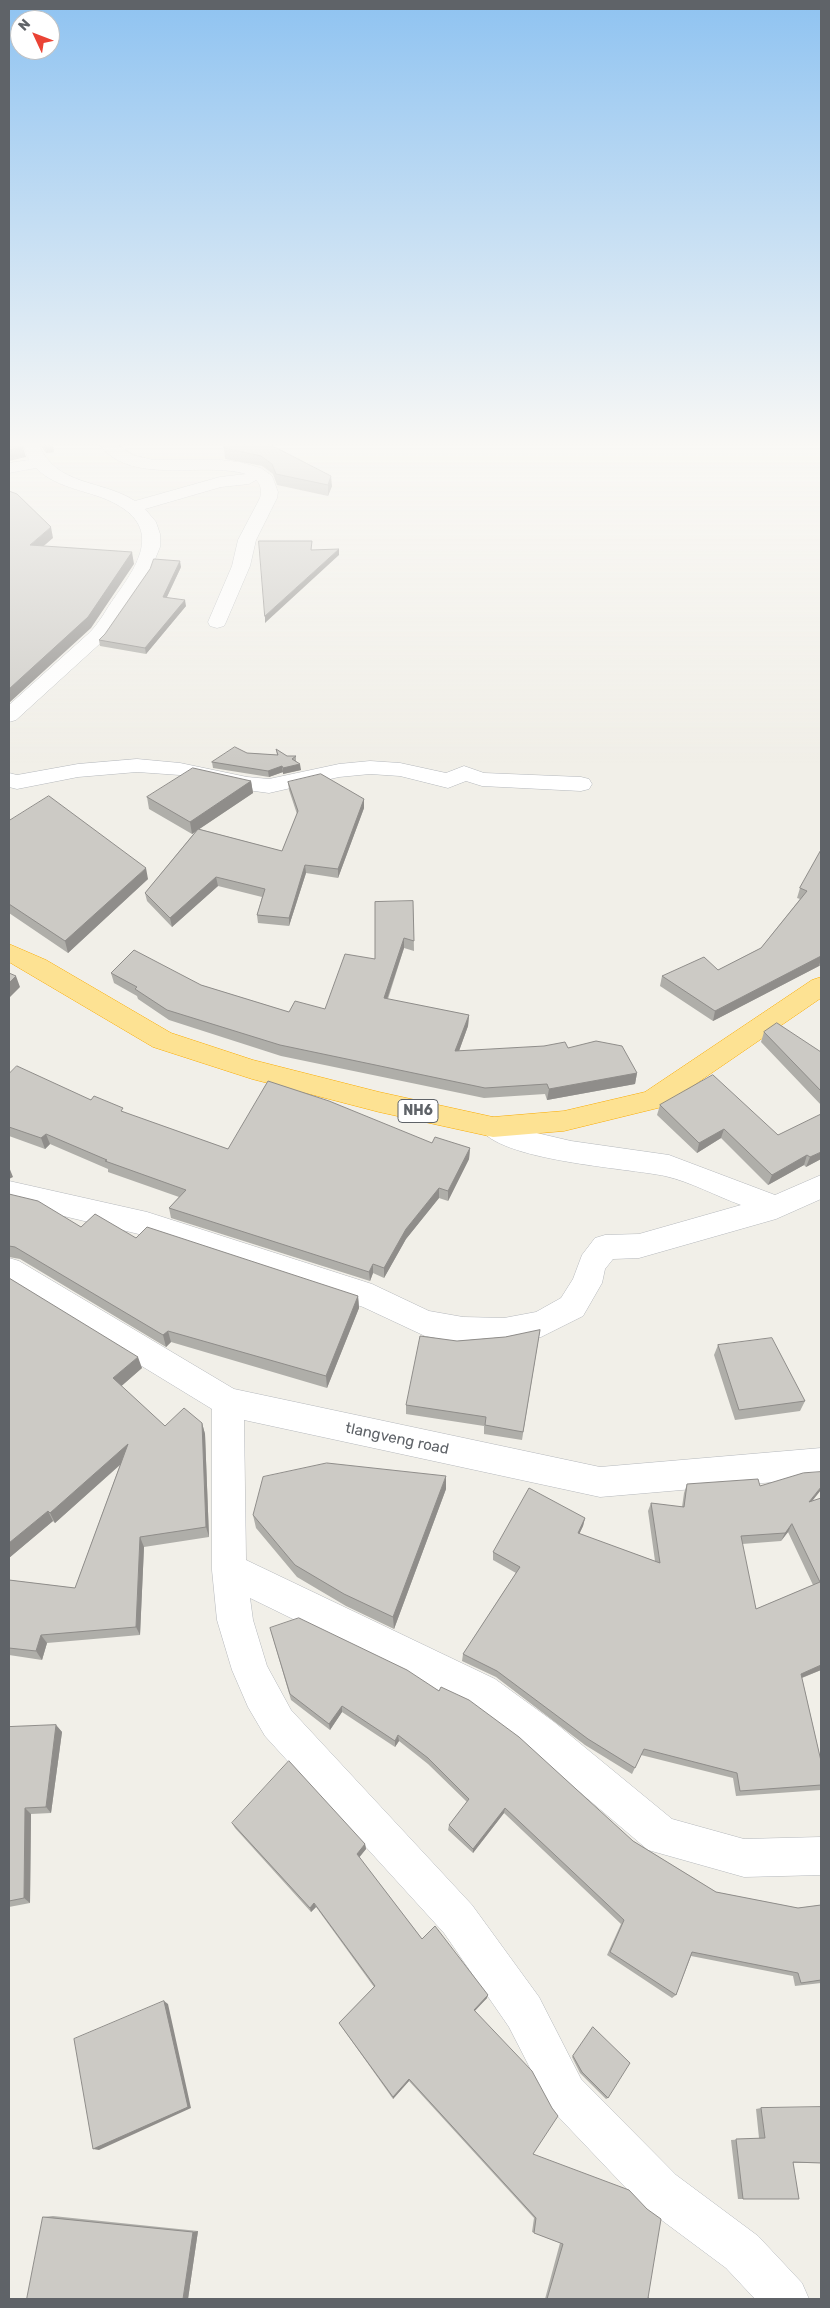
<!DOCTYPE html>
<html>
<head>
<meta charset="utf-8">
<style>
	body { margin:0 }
	#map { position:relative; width:830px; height:2308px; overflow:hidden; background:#f1efe8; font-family:Rubik,sans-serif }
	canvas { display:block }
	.frame { position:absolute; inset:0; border:10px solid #5f6368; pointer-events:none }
	.north { position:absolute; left:10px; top:10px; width:50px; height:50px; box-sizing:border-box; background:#fff; border:1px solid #bfc1c3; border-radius:50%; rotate:313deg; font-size:14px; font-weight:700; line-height:20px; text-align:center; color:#5f6368 }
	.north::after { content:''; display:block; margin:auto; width:18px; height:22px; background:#ea4335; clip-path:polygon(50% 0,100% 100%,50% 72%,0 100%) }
</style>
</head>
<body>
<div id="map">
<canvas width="830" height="2308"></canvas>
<div class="frame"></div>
<div class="north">N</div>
</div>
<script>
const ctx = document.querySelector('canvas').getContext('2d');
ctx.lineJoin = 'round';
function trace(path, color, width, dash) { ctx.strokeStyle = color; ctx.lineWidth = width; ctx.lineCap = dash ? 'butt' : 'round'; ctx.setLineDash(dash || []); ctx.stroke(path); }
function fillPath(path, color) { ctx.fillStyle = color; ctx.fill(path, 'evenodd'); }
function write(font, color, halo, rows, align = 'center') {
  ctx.font = font + ' Rubik,sans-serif'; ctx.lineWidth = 4; ctx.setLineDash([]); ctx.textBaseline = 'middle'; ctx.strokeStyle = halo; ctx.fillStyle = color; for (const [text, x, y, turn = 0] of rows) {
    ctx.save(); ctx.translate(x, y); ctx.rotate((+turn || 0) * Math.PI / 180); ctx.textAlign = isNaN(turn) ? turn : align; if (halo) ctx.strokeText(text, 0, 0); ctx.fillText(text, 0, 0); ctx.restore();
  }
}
const minor = new Path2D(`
	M22 443H38C56 487 101 479 135 501L220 477 246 474C202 461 129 487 98 443H115L133 455 153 460H220L239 462 261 468 272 476 278 492 277 498 256 540 250 566 226 622 224 626 217 628 210 626 208 622 232 566 238 540 260 498C262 492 261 484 256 480L249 484 221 487 145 509 156 522 160 534V547L149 574 105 639 16 720 9 722V705L88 634C100 623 106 609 115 597 138 565 162 529 116 504 91 490 58 490 36 468L9 473V463L29 460Z
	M137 759 180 763 247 777 269 779 339 764 370 761 400 763 446 773 464 766 484 773 581 777 589 779 592 784 589 789 581 791 482 786 466 781 448 788 400 776 370 774 339 777 269 793 247 790 180 775 137 772 78 777 17 789 9 787V773L17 775 78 764Z
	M493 1117 524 1130 571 1141 669 1155 775 1195 821 1175V1199L776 1219 639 1258 613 1259 605 1269 602 1283 583 1316 541 1337 504 1344 463 1343 425 1336 363 1307 147 1236 9 1203V1181L147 1212 372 1284 429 1311 463 1317 504 1318 536 1312 561 1298 573 1279 582 1255 595 1238 605 1235 639 1234 741 1205C716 1196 691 1182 665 1176 627 1168 498 1161 479 1127L483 1120Z
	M9 1258 19 1261 234 1389 600 1467 821 1448V1478L600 1497 244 1420 246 1560 495 1679 554 1722 672 1819 744 1839 821 1837V1875L744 1877 648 1850 528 1748 469 1705 250 1598 253 1620 267 1666 291 1710 472 1905 539 1997 581 2079 676 2175 758 2236 802 2283 809 2299H755L726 2268 644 2207 551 2109 509 2027 444 1933 265 1736 248 1707 232 1670 217 1620 212 1570V1409L9 1285Z`);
const highway = new Path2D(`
	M9 944 46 960 171 1033 253 1060 379 1092 493 1117 564 1111 645 1092 812 980 821 977V998L662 1107 564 1131 493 1137 379 1112 252 1079 153 1047 9 962Z`);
trace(minor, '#b5b8bc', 1);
trace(highway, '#f9ab00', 1);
fillPath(minor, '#fff');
fillPath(highway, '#fde293');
fillPath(new Path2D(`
	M39 443H52L54 452 46 453Z
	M267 443 332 486 328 496 277 485 273 474 262 466 225 459 224 448Z
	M181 567 167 597 186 606 146 654 100 646 99 640Z
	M276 749 287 756H296V761L301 770 283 774V772L269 777 213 768 212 762 247 753 277 755Z
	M251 781 253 793 199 829 282 851 297 814 289 790 288 782 364 799V808L338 878 306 873 289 926 258 923 257 915 262 897 218 886 172 927 147 901 145 893 195 832 192 834 149 809 147 797Z
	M9 821 148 879 68 953 9 913Z
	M821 850V966H819L713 1021 660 986 662 976 718 970 761 948 800 899 797 898 800 888Z
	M413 901 414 951 404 948 388 999 469 1015 468 1026 459 1051 568 1048 637 1073 635 1084 547 1100 545 1094 484 1098 281 1056 169 1020 138 999 137 996 114 983 111 973 201 985 289 1012 325 1009 375 959Z
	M764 1032 821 1052V1105L761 1042Z
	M9 1074 91 1100 125 1113 228 1149 432 1143 470 1148 469 1159 448 1201 439 1198 406 1239 384 1278 373 1273 370 1281 171 1218 169 1208 179 1197 108 1172V1169L50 1144 45 1149 9 1136Z
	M660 1105 778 1135 821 1159 806 1167 804 1165 768 1185 721 1138 697 1153 657 1115Z
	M9 1194 81 1227 136 1238 358 1296 359 1308 327 1388 171 1342 166 1347 20 1259 9 1257Z
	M9 1278 142 1368 121 1386 165 1426 202 1423 205 1434 209 1537 144 1547 140 1635 47 1643 42 1660 9 1655V1580L75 1588 120 1465 55 1523 53 1521 9 1558Z
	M540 1330 522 1440 484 1434V1426L406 1414V1405L457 1341 505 1337Z
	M718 1345 805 1401 800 1411 735 1420 714 1355Z
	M687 1484 760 1486 812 1501 821 1498V1670L802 1678 821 1761V1790L736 1796 733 1778 641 1755 632 1774 585 1745 496 1677 462 1661 463 1654 516 1573 493 1560V1552L585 1518 583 1526 579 1534 655 1561 648 1511 651 1503 682 1507 684 1493ZM788 1532 813 1585 756 1609 742 1544 781 1541Z
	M446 1489 394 1629 346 1606 297 1577 256 1528 253 1515Z
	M270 1628 633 1841 716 1892 798 1908 821 1905V1983L795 1986 793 1976 691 1956 676 1995 672 1998 607 1955 621 1924 504 1813 473 1853 448 1830 449 1825 467 1802 428 1764 399 1741 395 1747 342 1712 330 1730 291 1700Z
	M56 1725 62 1732 51 1813 31 1814 30 1903 9 1907V1727Z
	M232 1823 365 1844 366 1849 359 1857 422 1939 487 1998 474 2011 533 2154 650 2299H545L560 2243 532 2232 534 2218 409 2081 393 2099 339 2023 374 1987 316 1907 311 1912 235 1828Z
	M593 2027 608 2098 606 2099 580 2073 572 2057Z
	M761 2108 821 2163H793L799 2199H738L731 2140 759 2138 756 2109Z
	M53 2216 198 2231 188 2299H27L43 2217Z`), '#afaea9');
fillPath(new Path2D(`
	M44 443H52L54 452 46 453Z
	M23 447 26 457 9 461V450Z
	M331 476 332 486 328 496V485Z
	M51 527 53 538 32 556 30 545Z
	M339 549V555L265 623V616Z
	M132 552 134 564 91 628 9 703V689Z
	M180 561 181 567 164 603 163 597Z
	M185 600 186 606 146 654 145 648Z
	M300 764 301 770 283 774V768Z
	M282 766 283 772 269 777 268 771Z
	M251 781 253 793 192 834 190 822Z
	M364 799V808L338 878V869Z
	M305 865 306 873 289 926V918Z
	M146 868 148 879 68 953 65 941Z
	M216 877 218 886 172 927 170 918Z
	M404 938V948L384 1008V998Z
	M821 956V959L819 966 713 1021 715 1011Z
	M16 976 20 987 9 998V983Z
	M469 1015 468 1026 455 1062V1051Z
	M637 1073 635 1084 547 1100 549 1089Z
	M724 1129 721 1138 697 1153 699 1143Z
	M46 1134 50 1144 45 1149 41 1138Z
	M470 1148 469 1159 448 1201V1191Z
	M821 1152V1159L806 1167 810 1157Z
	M807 1155 804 1165 768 1185 772 1175Z
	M9 1167 13 1177 9 1179Z
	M439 1188V1198L406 1239 384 1278V1268L406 1229Z
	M373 1264V1273L370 1281 369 1272Z
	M358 1296 359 1308 327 1388 326 1376Z
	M168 1331 171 1342 166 1347 163 1335Z
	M138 1357 142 1368 117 1390 113 1378Z
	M202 1423 205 1434 209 1537 206 1527Z
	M128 1444 132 1454 55 1523 50 1513Z
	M446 1476V1489L394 1629 393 1617Z
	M821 1487V1490L805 1510 809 1502Z
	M48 1511 53 1521 9 1558V1543Z
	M585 1518 583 1526 576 1541 578 1533Z
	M792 1524 788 1532 781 1541 785 1533Z
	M140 1537 144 1547 140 1635 136 1627Z
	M41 1635 47 1643 42 1660 36 1651Z
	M821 1665V1670L796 1680 801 1674Z
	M342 1706V1712L330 1730 329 1724Z
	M56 1725 62 1732 51 1813 46 1807Z
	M398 1735 399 1741 395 1747V1741Z
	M25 1808 31 1814 30 1903 24 1898Z
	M505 1808 504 1813 473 1853V1849Z
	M365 1844 366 1849 358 1859 357 1854Z
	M314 1903 316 1907 311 1912 310 1908Z
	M488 1995 487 1998 473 2013 474 2010Z
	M164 2001 168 2004 191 2108 99 2150 93 2149Z
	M409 2079V2081L393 2099V2097Z
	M198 2231 188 2299H183L193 2232Z`), '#8f8d8a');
const building = new Path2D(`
	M9 443H22L23 447 9 450Z
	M226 443H267L331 476 328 485 276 474 272 464 261 456 224 448Z
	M9 491 17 494 51 527 30 545 132 552 88 617 9 689Z
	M259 541H312L311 550 339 549 265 616Z
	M154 559 180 561 163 597 185 600 145 648 99 640 105 634 150 569Z
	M235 747 247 753 278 755 276 749 287 756H296L292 759 300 764 283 768 282 766 268 771 212 762Z
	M193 768 251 781 190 822 147 797Z
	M321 774 364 799 338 869 305 865 289 918 257 915 265 889 216 877 170 918 145 893 198 829 282 851 298 811 288 782Z
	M49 796 146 868 65 941 9 904V821Z
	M821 850V956L715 1011 662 976 704 957 718 970 761 948 807 891 800 888Z
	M413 901 414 941 404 938 384 998 469 1015 455 1051 544 1046 565 1042 568 1048 596 1041 622 1046 637 1073 549 1089 547 1084 485 1088 280 1045 167 1010 135 989 137 987 111 973 134 950 201 985 289 1012 295 1001 325 1009 345 954 375 959V902Z
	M9 973 16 976 9 983Z
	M777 1023 821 1052V1091L764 1032Z
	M17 1066 91 1100 94 1096 123 1108 121 1111 228 1149 268 1081 329 1101 432 1143 435 1137 470 1148 448 1191 439 1188 406 1229 384 1268 373 1264 369 1272 169 1208 186 1190 105 1161 107 1160 46 1134 41 1138 9 1127V1074Z
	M713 1075 778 1135 821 1114V1152L810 1157 807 1155 772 1175 724 1129 699 1143 660 1105Z
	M9 1194 38 1201 81 1227 95 1214 136 1238 147 1227 358 1296 326 1376 168 1331 163 1335 15 1247 9 1246Z
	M9 1278 138 1357 113 1378 165 1426 184 1408 202 1423 206 1527 140 1537 136 1627 41 1635 36 1651 9 1648V1580L75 1588 128 1444 50 1513 48 1511 9 1543Z
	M540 1330 523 1432 485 1425 486 1417 406 1405 420 1336 457 1341 505 1337Z
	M772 1338 805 1401 739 1410 718 1345Z
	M327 1463 446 1476 393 1617 344 1594 295 1565 253 1515 263 1477Z
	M821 1472V1487L809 1502 821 1498V1665L801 1674 821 1761V1785L740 1791 737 1773 644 1749 635 1768 588 1739 497 1671 463 1654 520 1567 493 1552 529 1488 585 1518 578 1533 660 1563 651 1503 684 1507 687 1484 758 1479 760 1486 803 1473ZM792 1524 820 1582 756 1609 741 1536 785 1533Z
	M299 1618 407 1670 439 1691 441 1687 469 1700 519 1737 633 1841 716 1892 798 1908 821 1905V1980L801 1983 798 1973 692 1952 676 1995 610 1952 624 1920 505 1808 473 1849 449 1825 469 1799 428 1758 398 1735 395 1741 342 1706 329 1724 290 1694 270 1628Z
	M56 1725 46 1807 25 1808 24 1898 9 1901V1727Z
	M289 1761 365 1844 357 1854 422 1939 435 1926 488 1995 474 2010 532 2071 552 2108 558 2116 533 2154 629 2190 647 2209 661 2219 648 2298 650 2299H547L563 2244 534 2233 536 2218 409 2079 393 2097 339 2023 375 1986 314 1903 310 1908 232 1823Z
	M164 2001 188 2107 93 2149 74 2039Z
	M593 2027 630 2063 608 2098 582 2072 573 2056Z
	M821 2107V2163L793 2162 799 2199H743L736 2139 765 2138 761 2108Z
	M43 2217 193 2232 183 2299H27Z`);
fillPath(building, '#cccac5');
trace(building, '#8f8d8a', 1);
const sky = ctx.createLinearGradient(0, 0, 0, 766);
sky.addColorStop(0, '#8fc3f1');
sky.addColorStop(0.58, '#f9f8f5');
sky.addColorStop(1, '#f9f8f500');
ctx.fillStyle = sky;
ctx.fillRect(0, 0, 830, 766);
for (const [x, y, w] of [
	[418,1111,40]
]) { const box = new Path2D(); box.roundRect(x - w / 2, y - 11.5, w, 23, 4); ctx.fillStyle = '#fff'; ctx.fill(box); trace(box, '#5f6368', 1); }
write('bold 14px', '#5f6368', null, [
	["NH6",418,1111]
]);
write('15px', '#5f6368', '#fff', [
	["tlangveng road",397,1439,12]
]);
</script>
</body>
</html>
